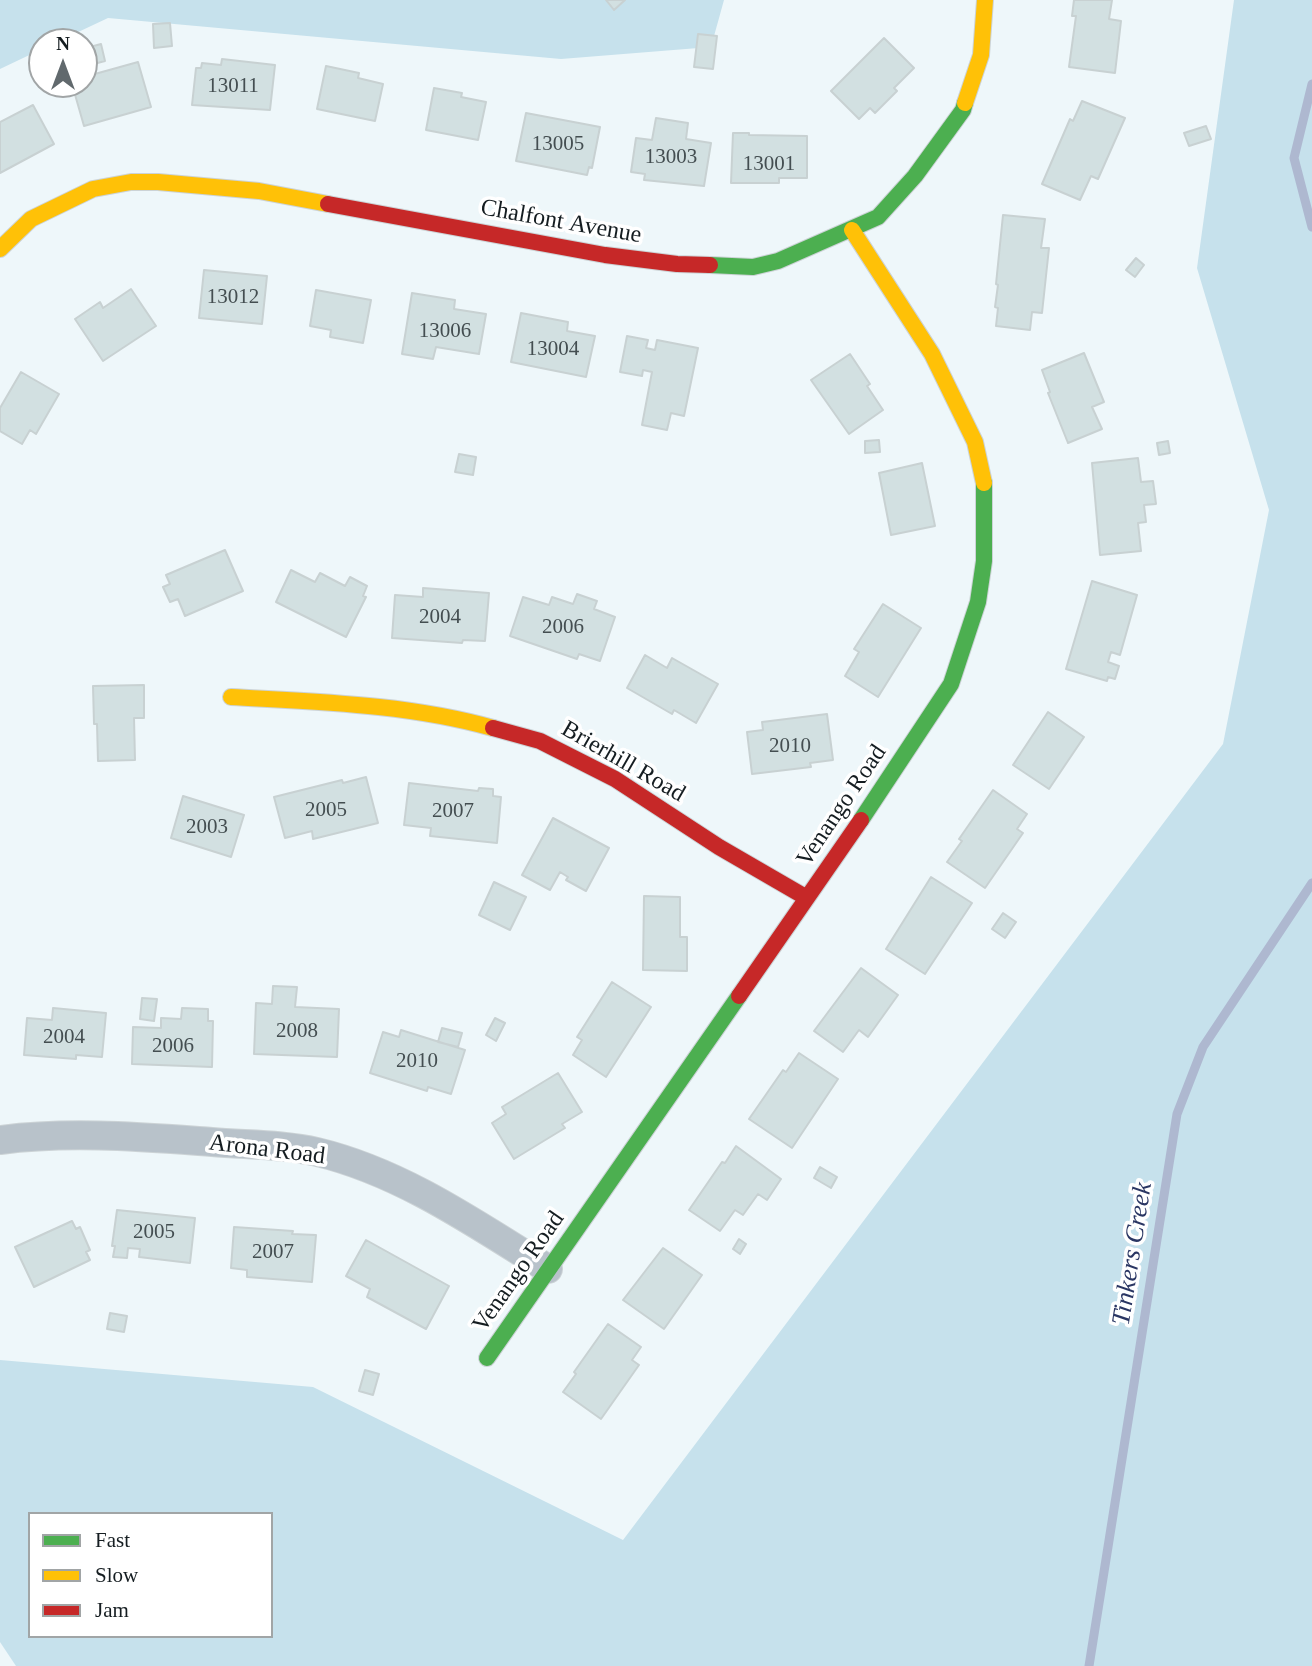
<!DOCTYPE html>
<html>
<head>
<meta charset="utf-8">
<style>
	body { margin:0 }
	#map { position:relative; width:1312px; height:1666px; overflow:hidden; background:#eef7fa; font-family:Georgia,serif }
	canvas { display:block }
	.legend { position:absolute; left:28px; top:1512px; width:245px; height:126px; box-sizing:border-box; background:#fff; border:2px solid #a1a5a6; margin:0; padding:9px 12px; list-style:none; font-size:21px; color:#151d21 }
	.legend li { display:flex; align-items:center; gap:14px; height:35px }
	.legend b { width:35px; border:2px solid #a1a5a6 }
	.north { position:absolute; left:28px; top:28px; width:70px; height:70px; box-sizing:border-box; background:#fff; border:2px solid #a1a5a6; border-radius:50%; rotate:0deg; font-size:19px; font-weight:700; line-height:28px; text-align:center; color:#151d21 }
	.north::after { content:''; display:block; margin:auto; width:24px; height:32px; background:#61696d; clip-path:polygon(50% 0,100% 100%,50% 72%,0 100%) }
</style>
</head>
<body>
<div id="map">
<canvas width="1312" height="1666"></canvas>
<ul class="legend">
<li><b style="height:9px;background:#4caf50"></b>Fast</li>
<li><b style="height:9px;background:#ffc107"></b>Slow</li>
<li><b style="height:9px;background:#c62828"></b>Jam</li>
</ul>
<div class="north">N</div>
</div>
<script>
const ctx = document.querySelector('canvas').getContext('2d');
ctx.lineJoin = 'round';
function fillPath(path, color) { ctx.fillStyle = color; ctx.fill(path, 'evenodd'); }
function trace(path, color, width, dash) { ctx.strokeStyle = color; ctx.lineWidth = width; ctx.lineCap = dash ? 'butt' : 'round'; ctx.setLineDash(dash || []); ctx.stroke(path); }
function write(font, color, halo, rows, align = 'center') {
  ctx.font = font + ' Georgia,serif'; ctx.lineWidth = 7; ctx.setLineDash([]); ctx.textBaseline = 'middle'; ctx.strokeStyle = halo; ctx.fillStyle = color; for (const [text, x, y, turn = 0] of rows) {
    ctx.save(); ctx.translate(x, y); ctx.rotate((+turn || 0) * Math.PI / 180); ctx.textAlign = isNaN(turn) ? turn : align; if (halo) ctx.strokeText(text, 0, 0); ctx.fillText(text, 0, 0); ctx.restore();
  }
}
fillPath(new Path2D(`
	M0 0H724L711 47 561 59 108 18 57 42H42V49L0 69Z
	M1234 0H1312V1666H16L0 1642V1360L313 1387 623 1540 1223 744 1269 510 1197 268ZM30 1514H271V1636H30Z`), '#c6e1ec');
trace(new Path2D(`
	M1312 84 1294 158 1312 227
	M1089 1666 1177 1114 1203 1047 1312 883`), '#aeb8d0', 9);
const building = new Path2D(`
	M606 0H625L614 10Z
	M1074 0H1112L1109 19 1121 21 1115 73 1069 67 1076 16H1072Z
	M170 23 172 46 154 48 153 24Z
	M698 34 717 36 713 69 694 67Z
	M884 38 914 68 894 88 897 91 875 113 870 108 859 119 831 91Z
	M101 44 105 61 90 65 86 48Z
	M222 59 275 65 270 110 192 105 196 68H201L202 63 221 65Z
	M138 62 151 107 84 126 72 84H84V77Z
	M326 66 359 73 358 78 383 84 375 121 317 109Z
	M434 88 462 93 461 97 486 102 478 140 426 130Z
	M1082 101 1125 118 1098 179 1091 176 1080 200 1042 184 1070 119 1073 121Z
	M33 105 54 144 0 173V122Z
	M526 113 600 127 592 168 589 167 587 175 516 161Z
	M656 118 688 123 686 139 711 143 704 186 644 180 645 174 631 172 636 138 652 140Z
	M1206 126 1211 139 1189 146 1184 133Z
	M733 133H749V135L807 136V178H779V183H731Z
	M1003 215 1045 219 1041 248H1049L1042 313 1032 312 1030 330 996 326 998 308 995 307 998 285 996 284Z
	M1136 258 1144 265 1135 277 1126 270Z
	M204 270 267 276 262 324 199 318Z
	M131 289 156 326 103 361 75 319 100 302 103 308Z
	M316 290 371 300 363 343 330 337 331 330 310 326Z
	M412 293 455 300 454 309 486 314 479 354 436 347 433 359 402 354Z
	M521 313 568 322 567 331 595 336 586 377 511 362Z
	M627 336 648 340 646 348 655 350 657 340 698 348 684 416 671 413 667 430 642 425 652 372 643 370 642 376 620 372Z
	M1084 353 1104 402 1092 407 1102 429 1068 443 1048 393 1050 392 1042 370Z
	M850 354 870 384 867 386 883 410 849 434 811 380Z
	M21 372 59 394 36 434 30 430 22 444 0 431V408Z
	M879 440 880 452 865 453V441Z
	M1168 441 1170 453 1159 455 1157 443Z
	M459 454 476 457 473 475 455 472Z
	M1138 458 1141 482 1153 481 1156 504 1144 505 1146 522 1138 523 1141 551 1100 555 1092 463Z
	M922 463 935 526 891 535 879 473Z
	M225 550 243 591 185 616 178 599 170 602 163 587 170 584 166 575Z
	M291 570 315 582 320 573 345 586 350 577 367 586 363 596 366 597 346 637 276 602Z
	M1092 581 1137 595 1120 655 1111 652 1108 662 1119 666 1115 679 1108 677 1107 681 1066 669Z
	M423 588 489 593 485 641 463 640 462 643 392 638 395 595 423 597Z
	M577 594 597 601 594 609 615 617 600 661 579 654 577 659 510 636 523 597 549 605 552 597 573 604Z
	M883 604 921 628 878 697 845 676 859 652 854 649Z
	M645 655 667 668 672 658 718 684 696 723 674 710 672 714 627 688Z
	M144 685V718H134L135 760 98 761 97 724H94L93 686Z
	M1048 712 1084 737 1049 789 1013 765Z
	M827 714 833 760 810 763 811 767 752 774 747 732 763 730 762 722Z
	M366 777 378 823 313 839 312 831 285 838 274 797 342 780 343 783Z
	M409 783 478 791 479 788 493 789V796L501 797 497 843 430 836 431 828 404 825Z
	M993 790 1027 814 1017 829 1023 833 985 888 947 862 962 841 959 839Z
	M183 796 244 815 231 857 171 838Z
	M553 818 609 848 586 891 566 880 568 877 560 872 550 890 522 875Z
	M931 877 972 903 925 974 886 949Z
	M494 882 526 897 510 930 479 915Z
	M644 896 680 897V937H687V971L643 970Z
	M1003 913 1016 922 1005 938 992 929Z
	M861 968 898 995 868 1037 859 1030 843 1052 814 1031Z
	M612 982 651 1007 606 1077 573 1055 582 1040 577 1037Z
	M273 986 297 987 295 1007 339 1009 337 1057 254 1054 256 1003 272 1004Z
	M142 998 157 999 154 1021 140 1019Z
	M53 1008 106 1013 102 1057 76 1055V1059L24 1055 27 1018 52 1020Z
	M182 1008 208 1009V1021H213L212 1067 132 1064 133 1027 161 1028V1018L181 1019Z
	M495 1018 505 1023 496 1041 486 1035Z
	M442 1028 462 1033 458 1047 438 1042Z
	M401 1030 465 1050 451 1094 428 1087 427 1091 370 1073 383 1032 399 1037Z
	M799 1053 838 1079 792 1148 749 1119 783 1070 786 1072Z
	M558 1073 582 1112 562 1124 565 1128 514 1159 492 1123 506 1114 502 1107Z
	M736 1146 781 1179 767 1200 758 1194 743 1215 735 1210 720 1231 689 1210 722 1162 725 1163Z
	M820 1167 837 1177 831 1188 814 1178Z
	M117 1210 195 1218 190 1263 139 1257 140 1249 128 1248 127 1258 113 1257 115 1246H112Z
	M72 1221 76 1229 80 1227 90 1250 86 1252 90 1260 34 1287 15 1247Z
	M234 1227 293 1231 292 1234 316 1235 312 1282 247 1277V1270L231 1268Z
	M739 1239 746 1244 740 1254 733 1249Z
	M366 1240 449 1286 426 1329 367 1297 370 1289 346 1276Z
	M663 1248 702 1275 664 1329 623 1300Z
	M110 1313 127 1316 124 1332 107 1329Z
	M608 1324 641 1347 632 1360 639 1365 601 1419 563 1392 576 1374 574 1372Z
	M365 1370 379 1374 373 1395 359 1391Z`);
fillPath(building, '#d2e0e1');
trace(building, '#c8d1d2', 2);
const street = new Path2D(`
	M0 1140C70 1131 141 1137 212 1142 246 1145 283 1144 317 1152 401 1172 476 1224 548 1269`);
const fast = new Path2D(`
	M710 265 753 267 778 261 878 217 915 176 963 110 965 103
	M861 820 951 684 978 602 984 561V483
	M487 1358 739 996`);
const slow = new Path2D(`
	M965 103 981 55 985 0
	M852 230 932 354 975 442 984 483
	M0 249 31 219 93 189 131 182H158L259 191 328 204
	M231 697C319 702 408 704 493 728`);
const jam = new Path2D(`
	M328 204 605 255 677 264 710 265
	M493 728 540 741 615 779 719 847 807 898
	M739 996 861 820`);
trace(street, '#ccd3d6', 30);
trace(fast, '#ccd3d6', 18);
trace(slow, '#ccd3d6', 18);
trace(jam, '#ccd3d6', 18);
trace(street, '#b8c2ca', 28);
trace(fast, '#4caf50', 16);
trace(slow, '#ffc107', 16);
trace(jam, '#c62828', 16);
write('21px', '#444e51', null, [
	["13011",233,86],
	["13005",558,144],
	["13003",671,157],
	["13001",769,164],
	["13012",233,297],
	["13006",445,331],
	["13004",553,349],
	["2004",440,617],
	["2006",563,627],
	["2010",790,746],
	["2005",326,810],
	["2007",453,811],
	["2003",207,827],
	["2008",297,1031],
	["2004",64,1037],
	["2006",173,1046],
	["2010",417,1061],
	["2005",154,1232],
	["2007",273,1252]
]);
write('24px', '#151d21', '#fff', [
	["Chalfont Avenue",561,222,10],
	["Brierhill Road",623,762,30],
	["Venango Road",842,806,-56],
	["Arona Road",267,1150,7],
	["Venango Road",519,1272,-55]
]);
write('italic 26px', '#2a3663', '#fff', [
	["Tinkers Creek",1133,1254,-81]
]);
</script>
</body>
</html>
